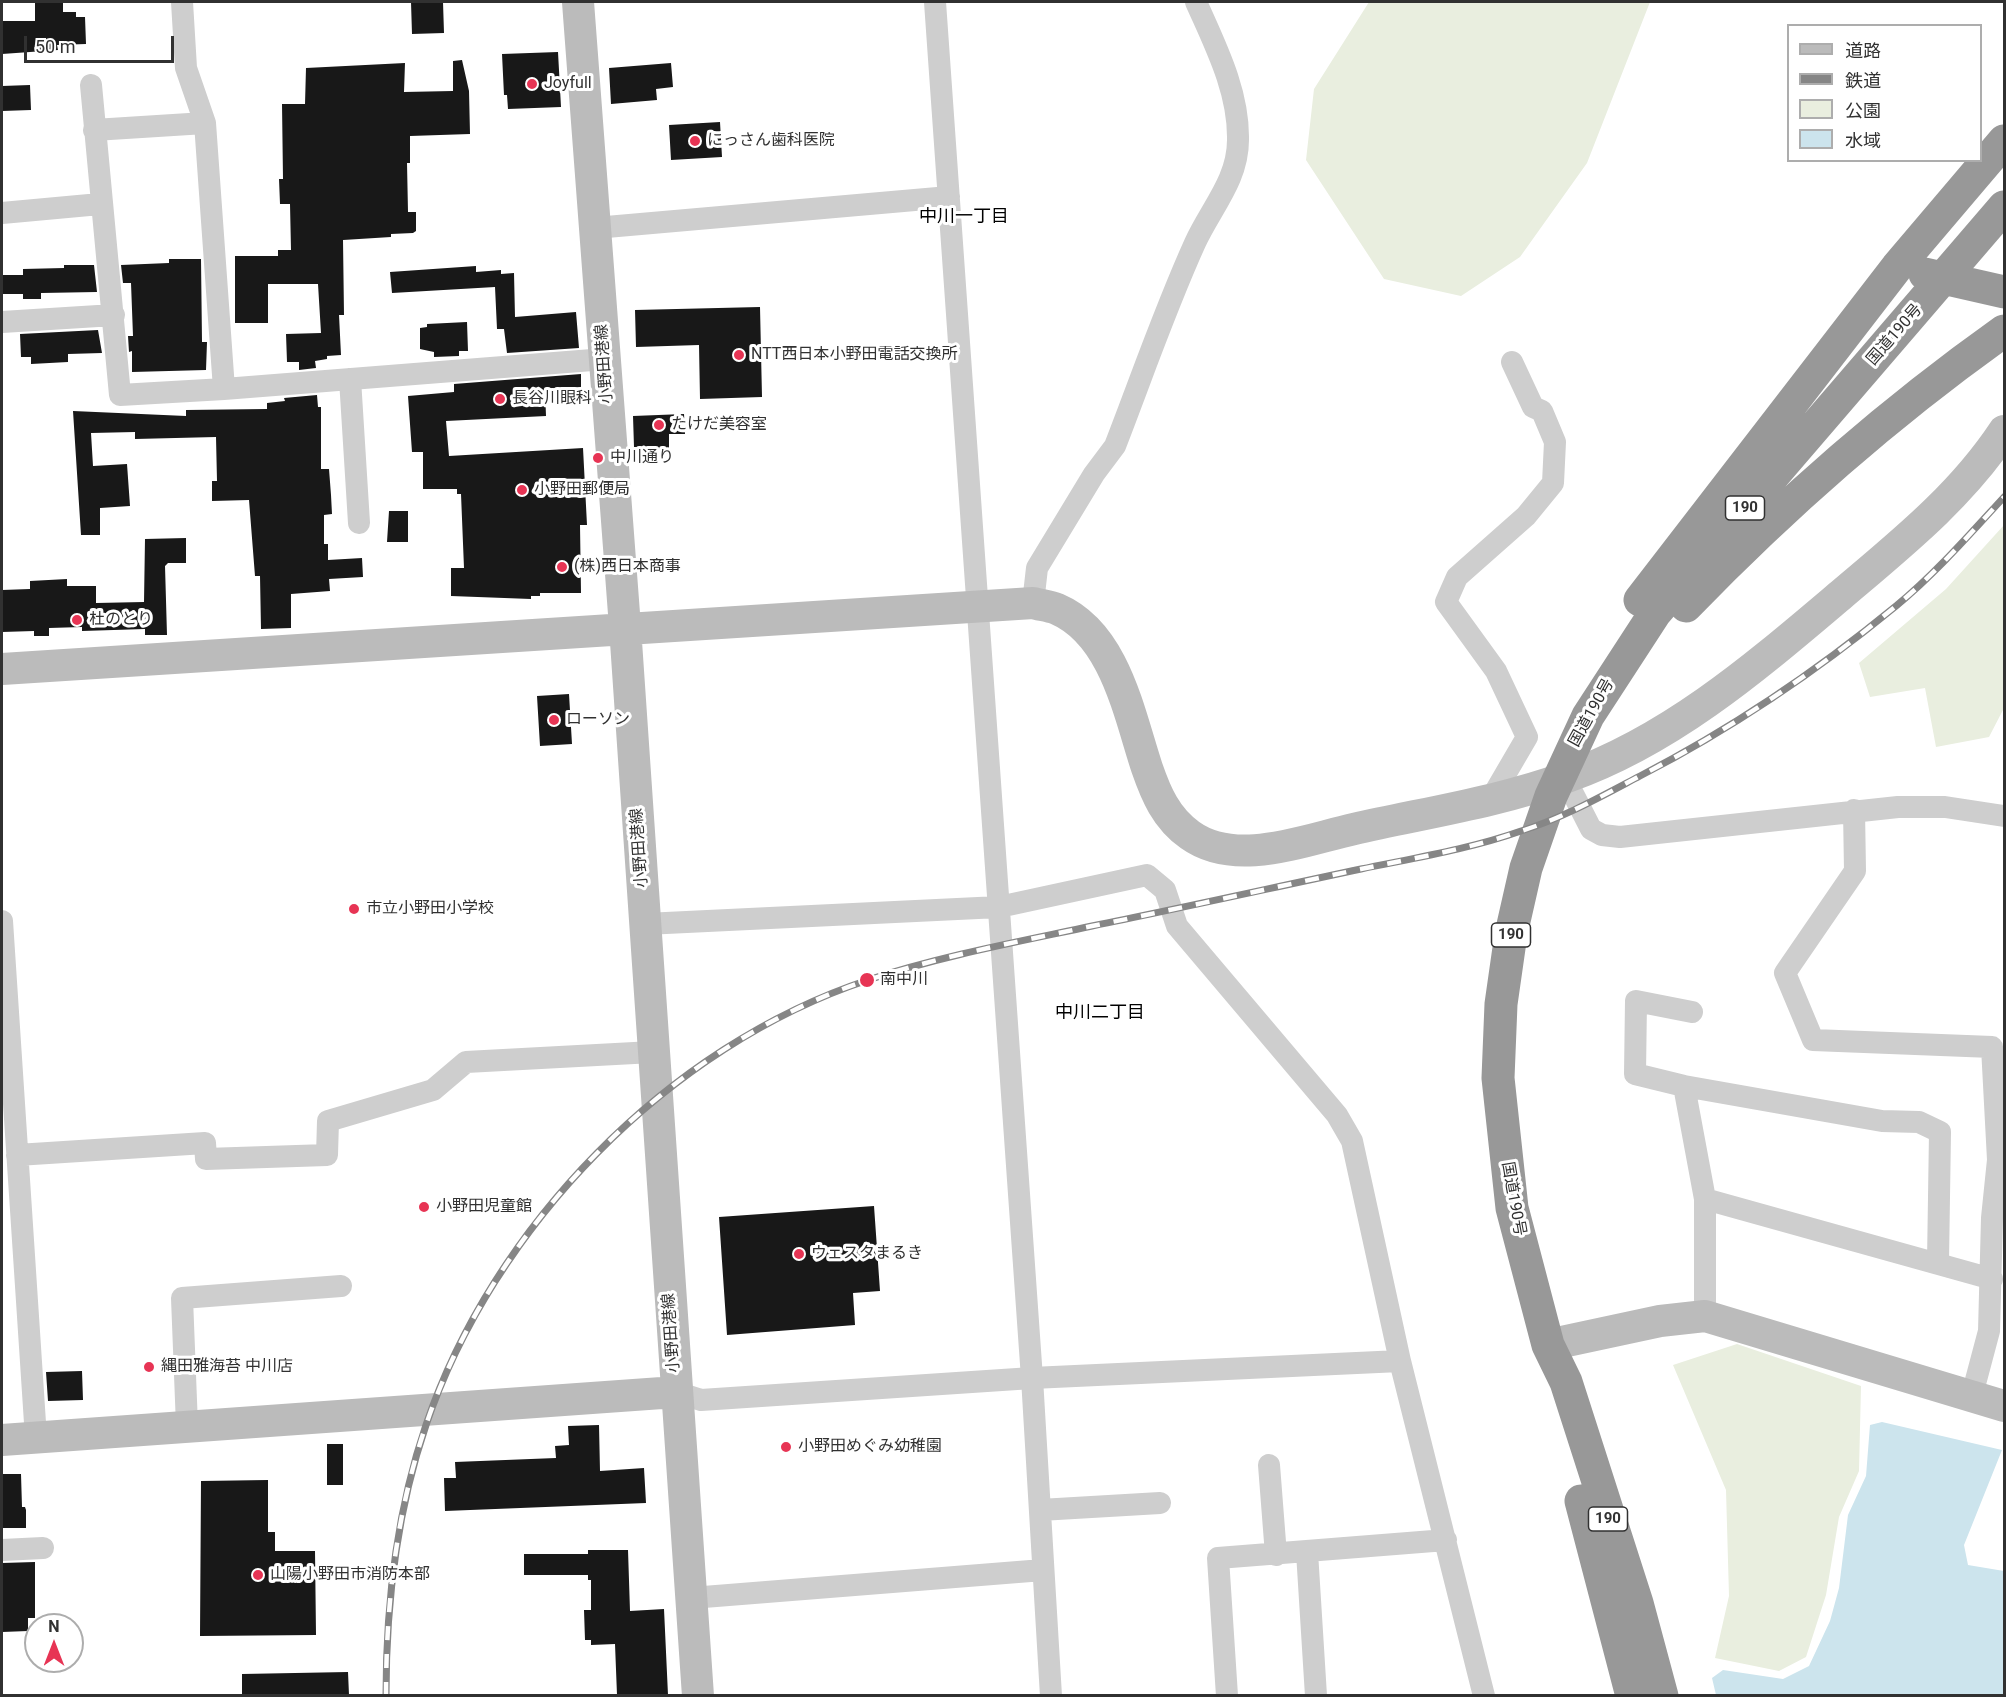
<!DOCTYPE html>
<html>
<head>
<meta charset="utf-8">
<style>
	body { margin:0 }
	#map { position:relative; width:2006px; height:1697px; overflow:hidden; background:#fff; font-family:Roboto,"Noto Sans JP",sans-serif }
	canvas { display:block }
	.frame { position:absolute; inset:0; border:3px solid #313131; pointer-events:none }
	.legend { position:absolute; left:1787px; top:24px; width:195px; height:138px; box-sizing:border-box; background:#fff; border:2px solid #adadad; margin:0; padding:8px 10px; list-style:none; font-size:18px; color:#313131 }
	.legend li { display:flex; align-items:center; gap:12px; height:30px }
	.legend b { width:30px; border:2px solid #adadad }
	.north { position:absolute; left:24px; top:1613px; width:60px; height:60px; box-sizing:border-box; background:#fff; border:2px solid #adadad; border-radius:50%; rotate:0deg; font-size:16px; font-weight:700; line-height:24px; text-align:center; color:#313131 }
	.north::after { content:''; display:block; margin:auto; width:21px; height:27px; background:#e73454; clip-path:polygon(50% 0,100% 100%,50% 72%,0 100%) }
	.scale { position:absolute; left:24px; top:36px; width:150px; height:27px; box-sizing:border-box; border:3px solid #313131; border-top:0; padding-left:8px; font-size:18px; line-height:21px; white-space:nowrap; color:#313131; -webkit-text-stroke:4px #fff; paint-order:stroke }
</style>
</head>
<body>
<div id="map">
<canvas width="2006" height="1697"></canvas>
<div class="frame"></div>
<ul class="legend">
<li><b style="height:8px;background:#bbb"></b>道路</li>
<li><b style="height:8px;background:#868686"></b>鉄道</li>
<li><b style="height:16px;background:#e9eedf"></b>公園</li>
<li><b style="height:16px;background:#cce4ed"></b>水域</li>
</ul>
<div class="north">N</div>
<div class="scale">50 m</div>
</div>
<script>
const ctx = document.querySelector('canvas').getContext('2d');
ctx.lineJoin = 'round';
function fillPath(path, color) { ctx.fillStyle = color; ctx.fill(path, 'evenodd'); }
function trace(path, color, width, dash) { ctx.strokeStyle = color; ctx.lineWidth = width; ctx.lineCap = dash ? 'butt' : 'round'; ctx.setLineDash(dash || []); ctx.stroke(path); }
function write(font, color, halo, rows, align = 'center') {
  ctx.font = font + ' Roboto,"Noto Sans JP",sans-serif'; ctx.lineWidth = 6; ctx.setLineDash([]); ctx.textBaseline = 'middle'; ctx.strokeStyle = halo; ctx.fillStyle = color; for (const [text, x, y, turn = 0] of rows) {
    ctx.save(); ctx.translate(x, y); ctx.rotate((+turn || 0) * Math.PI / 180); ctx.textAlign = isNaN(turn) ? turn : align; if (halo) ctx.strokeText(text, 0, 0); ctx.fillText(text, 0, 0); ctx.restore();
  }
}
fillPath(new Path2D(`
	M1369 2H1650L1587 163 1520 257 1461 296 1384 279 1306 160 1314 89Z
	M2004 525V708L1989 737 1936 747 1925 688 1870 697 1859 663 1946 589Z
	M1737 1344 1861 1386 1859 1471 1839 1517 1826 1595 1806 1657 1779 1671 1715 1658 1729 1596 1726 1490 1673 1365Z`), '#e9eedf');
fillPath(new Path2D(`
	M1882 1422 2002 1450 1964 1545 1968 1565 2004 1571V1695H1716L1712 1678 1723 1670 1783 1679 1809 1666 1830 1621 1839 1588 1848 1515 1866 1476 1870 1425Z`), '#cce4ed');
fillPath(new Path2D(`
	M35 2H63V12H76V17H85L86 44 57 45 58 50 2 54V21H35Z
	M411 2H443L444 33 412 34Z
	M558 52 561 107 508 109 507 95H504L502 54Z
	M462 60 469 91 470 134 410 136V163H407L408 212H416V231L413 233 391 234V237L343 240 344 315H339L341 355 327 356V359L315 361 316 368 299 370V362H287L286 334 321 333 318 284H268V323H235V256H278V250H291L290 204H280L279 179H283L282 104H305L306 68 405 63 404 92 453 91V61Z
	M671 63 673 87 656 89 657 100 611 104 609 68Z
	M30 85 31 110 2 111V86Z
	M720 122 722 157 671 160 669 125Z
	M169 259H201L202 342H207L206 370 132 372V351L129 352 128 336H133L131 283H123L121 265 169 263Z
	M64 265H94L97 292 41 293V299H23V294H2V275H23V269L64 268Z
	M476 266V272L501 270V274L514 273 515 317 576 312 579 348 507 353 504 329H497L495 287 392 293 390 272Z
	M760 307 762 397 700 399 699 345 636 347 635 310Z
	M467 322 468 351H459V356L434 357V352L420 349V328L427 327V324Z
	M98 330 102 353 68 354V362L31 364V357H21L20 334Z
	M581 374V387L545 389 546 416 446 421 449 456 583 448 587 525H580L581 593H540V596H531V599L451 596V568H464L461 494H457V489H423V452H412L408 396 454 392V384Z
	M317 395 318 407H321V469H329L331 495 332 514 324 515V544H328V560L362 558 363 577 329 579 330 591 291 594V628L261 629 260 576H255L249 500 212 501V481H217L216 437 135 439V432L91 433 93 466 127 464 130 506 100 508V535H81L73 411 186 416V410L267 409V403L285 401 284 398Z
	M684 414 685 434H669V450L634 447 633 416Z
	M389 511H408V542H387Z
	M186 538V563H168L165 566 167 635H145V629L82 631V627L49 628V636H34V631L2 632V590L30 589V581L67 579V586H96V603L144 602 145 539Z
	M569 694 572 744 540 746 537 696Z
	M874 1206 880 1291 853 1293 855 1325 727 1335 719 1217Z
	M82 1371 83 1400 48 1401 46 1372Z
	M599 1425 600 1471 644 1468 646 1503 445 1511 444 1478H456L455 1462 556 1458 555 1446 569 1445 568 1426Z
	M327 1444H343V1485H327Z
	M2 1474H21L22 1507H25L26 1510V1528H2Z
	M268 1480V1532H275V1551H315L316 1635 200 1636 201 1481Z
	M588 1550H628L630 1611 664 1609 668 1695H617L615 1644 591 1645V1640H585L584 1610H591V1580H588V1575H524V1554H588Z
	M35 1562V1618H28V1631L2 1632V1563Z
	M348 1672 349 1695H242V1674Z`), '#181818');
trace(new Path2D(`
	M182 2 186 68 205 123 224 389
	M935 2 1032 1378 1051 1696
	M91 85 120 395 224 389 605 359
	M94 130 205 123
	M2 213 100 204
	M595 228 949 197
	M2 322 114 315
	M350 379 359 523
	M1033 603 1037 568 1094 474 1115 446C1141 379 1165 309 1195 243 1211 208 1238 180 1238 140 1239 91 1215 45 1196 2
	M1565 778 1591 829 1602 835 1620 837 1898 807H1945L2004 816
	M1492 797 1527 737 1496 671 1446 602 1457 577 1526 516 1553 483 1555 442 1542 411 1533 407 1512 362
	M1854 810 1855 871 1785 973 1813 1040 1992 1047 1998 1160 1992 1218 1989 1331 1972 1395
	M2 921 36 1438
	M645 924 999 907 1147 875 1165 890 1177 926 1337 1115 1352 1141 1400 1361 1484 1696
	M1692 1012 1636 1001 1635 1074 1684 1086 1882 1121 1919 1122 1940 1132 1938 1262
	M1684 1086 1705 1199V1316
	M17 1155 205 1143 206 1159 327 1155 328 1121 433 1090 466 1062 653 1052
	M1705 1199 1992 1279
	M676 1392 701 1400 1032 1378 1400 1361
	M187 1426 182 1298 341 1286
	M1269 1465 1276 1555
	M1040 1510 1160 1503
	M2 1550 43 1548
	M1307 1552 1316 1696
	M691 1598 1043 1570
	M1227 1696 1218 1558 1446 1540`), '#cecece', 22);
trace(new Path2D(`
	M578 2 625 627 698 1696
	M2 669 1033 603C1040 605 1050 606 1057 609 1115 634 1129 714 1147 768 1156 794 1166 818 1190 835 1236 868 1304 840 1354 829 1424 813 1499 802 1567 777 1672 740 1758 665 1842 594 1901 544 1961 496 2004 431
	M1548 1345 1660 1321 1705 1316 2004 1406
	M2 1440 676 1392`), '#bbb', 32);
trace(new Path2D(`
	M1925 274 2004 292
	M1640 600 1897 267 2004 141
	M1686 606C1784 505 1890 412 2004 331
	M1581 1501 1632 1696
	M1662 1696 1637 1603 1566 1382 1548 1345 1512 1208 1498 1078 1501 1004 1511 934 1526 868 1551 796 1588 716 1655 613 2004 207`), '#989898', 33);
const rail = new Path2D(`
	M386 1696C386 1604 396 1513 426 1425 493 1227 668 1046 868 980 941 956 1017 942 1092 926 1182 908 1271 888 1361 869 1414 858 1470 849 1521 831 1563 818 1602 796 1640 776 1731 729 1817 671 1896 606 1935 574 1970 534 2004 497`);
trace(rail, '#868686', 7);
trace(rail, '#fff', 4.5, [14]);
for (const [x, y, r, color] of [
	[532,84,6,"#e73454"],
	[695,141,6,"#e73454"],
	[739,355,6,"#e73454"],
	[500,399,6,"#e73454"],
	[659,425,6,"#e73454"],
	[598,458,6,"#e73454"],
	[522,490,6,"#e73454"],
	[562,567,6,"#e73454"],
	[77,620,6,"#e73454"],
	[554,720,6,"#e73454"],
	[354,909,6,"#e73454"],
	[867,980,8,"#e73454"],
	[424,1207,6,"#e73454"],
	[799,1254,6,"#e73454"],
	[149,1367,6,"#e73454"],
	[786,1447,6,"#e73454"],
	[258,1575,6,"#e73454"]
]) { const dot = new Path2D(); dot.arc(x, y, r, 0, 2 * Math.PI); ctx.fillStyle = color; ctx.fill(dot); trace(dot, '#fff', 2); }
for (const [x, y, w] of [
	[1745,508,39],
	[1511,935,39],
	[1608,1519,39]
]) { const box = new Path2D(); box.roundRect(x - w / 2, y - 12, w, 24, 4.5); ctx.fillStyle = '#fff'; ctx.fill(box); trace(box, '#313131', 1.5); }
write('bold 15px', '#313131', null, [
	["190",1745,508],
	["190",1511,935],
	["190",1608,1519]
]);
write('16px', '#313131', '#fff', [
	["Joyfull",544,84],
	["にっさん歯科医院",707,141],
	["NTT西日本小野田電話交換所",751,355],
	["長谷川眼科",512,399],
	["たけだ美容室",671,425],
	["中川通り",610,458],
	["小野田郵便局",534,490],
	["(株)西日本商事",574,567],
	["杜のとり",89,620],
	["ローソン",566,720],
	["市立小野田小学校",366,909],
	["南中川",880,980],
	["小野田児童館",436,1207],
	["ウェスタまるき",811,1254],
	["縄田雅海苔 中川店",161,1367],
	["小野田めぐみ幼稚園",798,1447],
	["山陽小野田市消防本部",270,1575]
], 'left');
write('16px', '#313131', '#fff', [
	["国道190号",1895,335,-49],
	["小野田港線",605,364,-94],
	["国道190号",1592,713,-61],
	["小野田港線",640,848,-94],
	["国道190号",1513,1199,80],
	["小野田港線",672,1333,-94]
]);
write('18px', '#000', '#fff', [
	["中川一丁目",964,217],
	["中川二丁目",1100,1013]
]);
</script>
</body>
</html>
